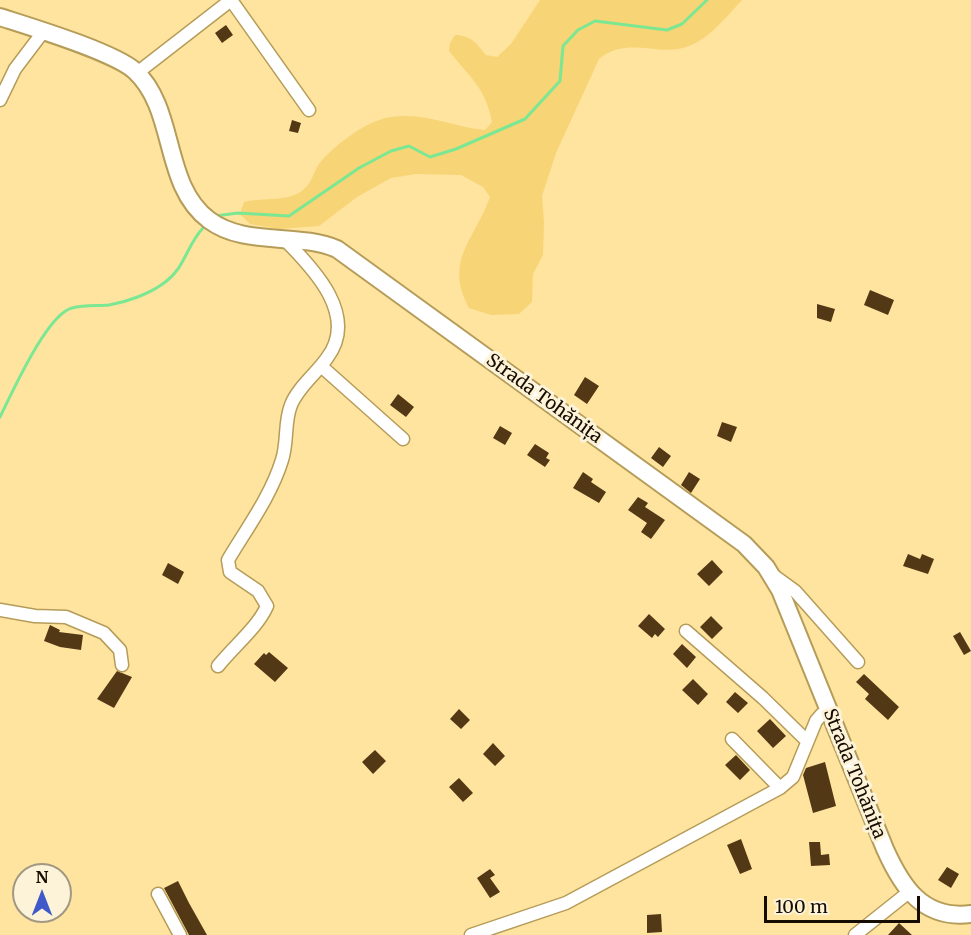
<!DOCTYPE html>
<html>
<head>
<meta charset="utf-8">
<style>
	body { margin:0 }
	#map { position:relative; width:971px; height:935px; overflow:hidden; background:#ffe49f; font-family:Merriweather,serif }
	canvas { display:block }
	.north { position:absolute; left:12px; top:863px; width:60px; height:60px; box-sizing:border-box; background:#fdf3d8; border:2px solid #a19782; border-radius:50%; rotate:0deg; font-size:16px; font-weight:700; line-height:24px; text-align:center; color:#160c00 }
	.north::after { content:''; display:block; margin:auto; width:21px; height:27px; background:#3f59cb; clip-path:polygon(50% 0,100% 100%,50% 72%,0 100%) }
	.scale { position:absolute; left:764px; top:896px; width:156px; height:27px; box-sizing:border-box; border:3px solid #160c00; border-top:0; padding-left:8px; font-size:18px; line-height:21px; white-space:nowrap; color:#160c00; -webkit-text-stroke:4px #fdf3d8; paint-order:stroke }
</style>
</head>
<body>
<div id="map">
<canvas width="971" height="935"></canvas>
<div class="north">N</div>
<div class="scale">100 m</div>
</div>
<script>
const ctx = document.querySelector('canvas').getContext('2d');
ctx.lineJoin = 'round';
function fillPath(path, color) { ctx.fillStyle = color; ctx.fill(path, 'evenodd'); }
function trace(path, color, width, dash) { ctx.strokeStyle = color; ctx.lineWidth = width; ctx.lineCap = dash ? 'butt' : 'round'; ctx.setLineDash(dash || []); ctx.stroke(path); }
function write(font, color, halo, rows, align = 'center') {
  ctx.font = font + ' Merriweather,serif'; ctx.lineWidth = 6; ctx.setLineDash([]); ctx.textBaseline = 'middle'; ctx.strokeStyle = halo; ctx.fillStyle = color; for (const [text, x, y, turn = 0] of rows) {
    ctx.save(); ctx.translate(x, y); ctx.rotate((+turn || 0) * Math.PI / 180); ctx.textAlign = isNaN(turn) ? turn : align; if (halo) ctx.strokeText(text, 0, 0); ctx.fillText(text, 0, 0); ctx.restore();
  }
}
fillPath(new Path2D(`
	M540 0H742C727 16 710 38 689 46 660 58 628 35 599 59L556 153 542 196 544 222 543 255 533 274 532 302 519 314 491 315 469 308C444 260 474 241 490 197L483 187 461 175 416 174 391 178 357 197 319 226 279 229 250 224 240 214 244 202C262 197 291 203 305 188 312 182 314 171 319 164 333 146 367 120 391 117 425 112 453 127 485 130L492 122C485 86 470 78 449 51L450 43 455 35C471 35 477 44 486 55L497 57 511 44Z`), '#f7d475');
trace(new Path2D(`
	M215 216 238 213 289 216 359 168 391 151 409 146 430 157 456 149 525 119 560 81 563 46 578 30 595 21 667 30 682 24 707 0
	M0 417C12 393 47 314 72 308 84 305 97 306 109 305 127 302 149 294 164 283 186 267 186 246 203 228`), '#7ce793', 3);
fillPath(new Path2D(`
	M226 25 233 35 222 43 215 33Z
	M292 120 301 123 298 133 289 131Z
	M870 290 894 300 888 315 864 305Z
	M817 304 835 309 831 322 817 318Z
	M585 377 599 386 587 404 574 395Z
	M398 394 414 407 406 417 390 405Z
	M722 422 737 427 731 442 717 436Z
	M500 426 512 433 505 445 493 438Z
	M535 444 549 453 546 458 550 460 545 467 527 455Z
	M659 447 671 456 663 467 651 458Z
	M583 472 593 479 591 482 606 492 599 503 573 488Z
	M689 472 700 479 691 493 681 485Z
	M638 497 648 503 645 507 665 520 651 539 641 532 647 523 628 510Z
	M908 554 920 559 922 554 934 559 928 574 903 566Z
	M712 560 723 572 709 586 697 574Z
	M168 563 184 572 178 584 162 575Z
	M649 614 665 629 658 637 655 634 652 638 638 626Z
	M711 616 723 628 712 639 700 627Z
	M50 625 60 630 59 632 83 635 81 650 60 647 44 641Z
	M960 632 971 651 964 655 953 636Z
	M682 644 696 657 687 668 673 654Z
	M269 652 288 668 275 682 254 664 264 653 266 655Z
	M117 671 132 677 114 708 97 699Z
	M864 674 899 707 888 720 865 699 869 694 856 682Z
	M693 679 708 694 698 705 682 690Z
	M735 692 748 703 738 713 726 702Z
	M459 709 470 720 461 729 450 719Z
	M770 719 786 736 773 748 757 731Z
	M493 743 505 756 495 766 483 754Z
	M375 750 386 761 373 774 362 762Z
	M736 755 750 770 740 780 725 765Z
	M825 762 836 806 813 813 803 775 806 768Z
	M459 778 473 793 463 802 449 787Z
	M741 839 752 869 740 874 727 845Z
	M809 842H820L821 855 829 854 830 865 811 866Z
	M947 867 959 874 951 888 938 880Z
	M490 869 495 875 490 878 500 892 490 898 477 878Z
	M178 881 189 903 207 935H189L164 888Z
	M661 914 662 932 647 933V915Z
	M899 923 912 935H888Z`), '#533816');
const minor = new Path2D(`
	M231 0 309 110
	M137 73 231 0
	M0 100 15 69 43 32
	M321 366 403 439
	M773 575 795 591 858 662
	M0 610 35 616 66 617 104 633 120 650 122 665
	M686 631 763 698 807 741
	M218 666C233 647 258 627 267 606L258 591 230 572 228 560C247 528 271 496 282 460 288 442 284 422 291 405 298 387 316 374 327 358 359 316 314 269 285 240
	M732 739 780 788
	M158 894 180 935
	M471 935 566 903 780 788 793 777 816 721 822 714 830 712
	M855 935 909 892`);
const secondary = new Path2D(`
	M0 17C31 27 114 52 135 71 177 110 162 185 209 220 245 247 297 232 337 249L744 544 766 567 780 590 885 849C902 887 923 920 971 914`);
trace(minor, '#b59c59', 15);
trace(secondary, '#b59c59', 20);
trace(minor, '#fff', 12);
trace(secondary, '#fff', 16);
write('18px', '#160c00', '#fdf3d8', [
	["Strada Tohănița",544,399,36],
	["Strada Tohănița",854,774,68]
]);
</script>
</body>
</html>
